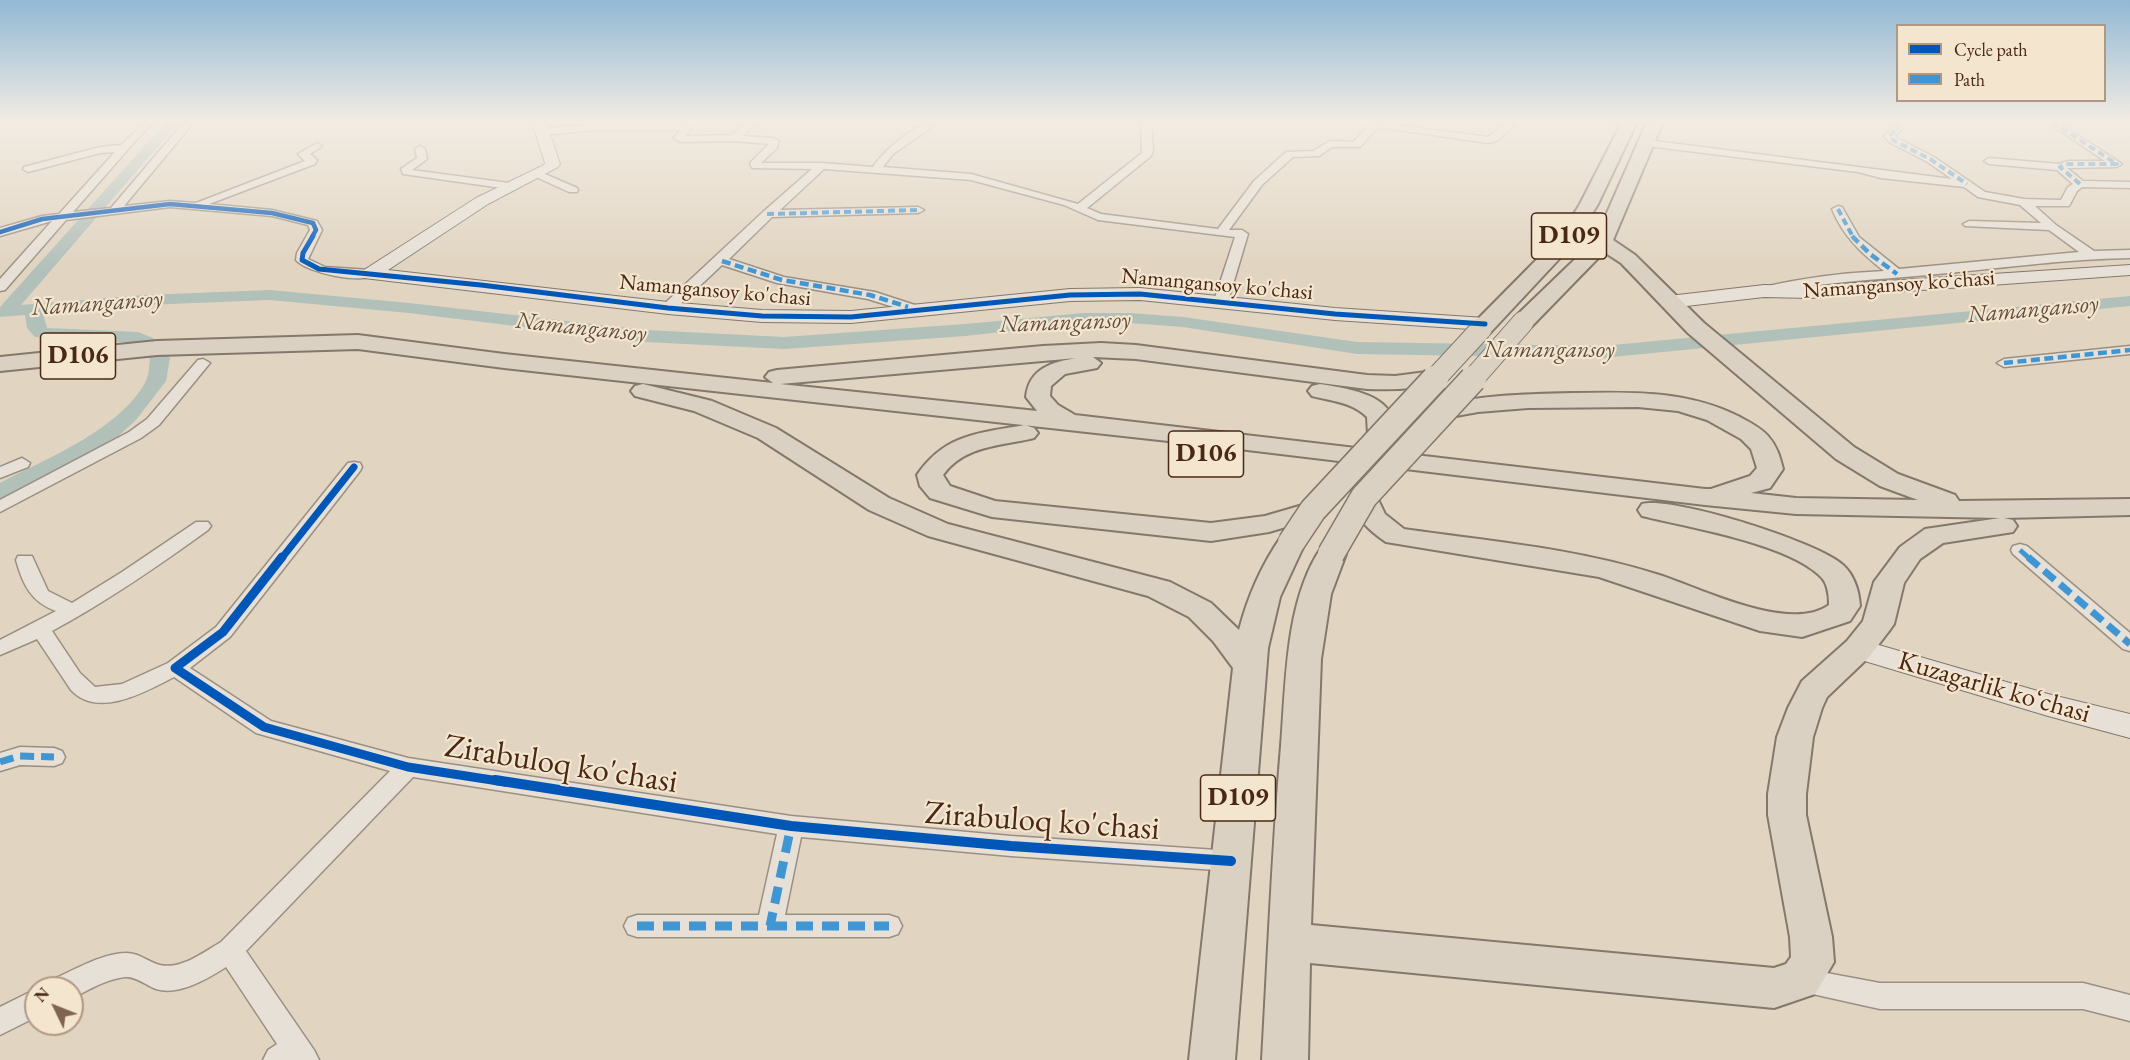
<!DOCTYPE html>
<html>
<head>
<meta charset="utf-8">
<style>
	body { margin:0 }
	#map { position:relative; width:2130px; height:1060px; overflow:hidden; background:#e1d4c1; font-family:"EB Garamond",serif }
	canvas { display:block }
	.legend { position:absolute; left:1896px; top:24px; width:210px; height:78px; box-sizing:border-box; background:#f4e5ce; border:2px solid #b09984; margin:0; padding:8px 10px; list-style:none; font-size:18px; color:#492815 }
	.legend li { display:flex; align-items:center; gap:12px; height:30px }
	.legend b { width:30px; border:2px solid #b09984 }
	.north { position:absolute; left:24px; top:976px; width:60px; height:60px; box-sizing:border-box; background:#f4e5ce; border:2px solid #b09984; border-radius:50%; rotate:313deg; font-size:16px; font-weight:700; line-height:24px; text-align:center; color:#492815 }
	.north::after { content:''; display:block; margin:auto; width:21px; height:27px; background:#7e6451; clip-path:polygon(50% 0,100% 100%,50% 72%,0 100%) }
</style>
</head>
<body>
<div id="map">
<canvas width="2130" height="1060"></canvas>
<ul class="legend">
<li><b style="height:8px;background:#0057b8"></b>Cycle path</li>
<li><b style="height:8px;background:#4096d3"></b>Path</li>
</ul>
<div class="north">N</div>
</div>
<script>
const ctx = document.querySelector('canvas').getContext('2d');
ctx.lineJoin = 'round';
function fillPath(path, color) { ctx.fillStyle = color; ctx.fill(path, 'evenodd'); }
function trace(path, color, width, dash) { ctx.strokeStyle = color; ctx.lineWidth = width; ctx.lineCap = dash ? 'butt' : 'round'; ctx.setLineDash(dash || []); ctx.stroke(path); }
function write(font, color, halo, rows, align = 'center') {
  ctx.font = font + ' "EB Garamond",serif'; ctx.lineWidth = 4.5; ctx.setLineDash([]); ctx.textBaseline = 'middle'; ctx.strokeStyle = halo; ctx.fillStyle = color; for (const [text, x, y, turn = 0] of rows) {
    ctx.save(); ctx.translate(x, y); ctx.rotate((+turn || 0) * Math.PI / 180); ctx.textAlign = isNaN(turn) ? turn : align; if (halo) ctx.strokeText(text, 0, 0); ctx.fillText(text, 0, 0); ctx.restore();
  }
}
fillPath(new Path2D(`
	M166 122H179L21 305 144 295 270 290 409 303 646 330 784 337 965 324 1084 313H1130L1183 317 1357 342 1602 346 2130 296V306L1602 358 1357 354 1183 327 1130 323H1084L965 336 784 349 646 342 409 313 270 300 144 305 43 314 47 328 138 332 153 338 170 358 166 381 136 420 115 439 8 497 0 499V483C47 458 120 430 146 381 149 375 149 366 150 359L134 343 35 337 27 328 25 315 0 317V307Z`), '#b1c0b9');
const street = new Path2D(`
	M145 122H156L145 130 73 212 111 208 184 122H194L124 206 170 201 196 203 305 161 298 154 317 143 322 146 310 154 317 160 315 164 209 204 272 210 317 221 322 230 308 259 325 267 370 270 376 274C364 285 307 273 296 260L297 253 310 230 308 225 272 216 170 207 66 220 5 290 0 291V279L52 221 0 236V228L42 216 59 214 115 152 100 153 28 172 23 169 24 167 100 147 121 145Z
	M747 122H758L743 136 774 138 779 141 777 148 761 163H822L873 167C886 148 916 122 939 122L893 154 883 167 971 174 1078 204 1142 153 1141 122H1151L1153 150 1151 156 1087 208 1101 214 1218 229 1254 181 1286 152 1313 151 1330 141 1353 142 1373 122 1488 137 1507 122H1517L1497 141 1488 143 1378 127 1360 147H1332L1319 156 1293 157 1262 185 1229 230H1242L1248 234 1228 301 1221 305 1214 301 1235 237 1098 220 1064 205 971 180 824 169 780 210 918 207 924 210 918 213 772 217 729 259 784 277 875 292 924 308 926 311 924 314 919 315 868 299 777 283 722 265 673 311H663L661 308 663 305 763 212 812 169 752 168 750 163 769 144 735 141 680 142 674 138 680 130H597L542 135 537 132 542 129 597 124H682L691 129 686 136 732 135Z
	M1604 122H1626L1632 125 1627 128Z
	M1890 122H1900L1903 128 1895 136 1897 138 1934 157 1985 192 2024 199 2061 200 2068 187 2073 184 2057 170 1989 164 1984 161 1989 158 2059 164 2068 161H2105L2047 122H2058L2122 164 2117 167 2067 168 2083 181 2130 182V188L2082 187 2077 191 2069 206H2035L2056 225 2094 251 2130 250V258C2062 259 1996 269 1928 275 1873 280 1818 282 1764 295L1757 291 1759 288C1801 278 1842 273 1884 271 1861 253 1843 236 1832 209L1838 206 1842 207 1859 237 1899 269 2079 252 2049 230 1965 226 1963 224 1969 221 2041 223 2020 205 1978 197 1964 187 1881 178 1858 172 1647 146 1642 143 1647 140 1952 179 1926 161 1889 142 1884 136 1893 127Z
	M420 146 425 149 427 159 412 170 509 183 514 186 509 189 403 174 401 169 417 158 415 149Z
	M538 171 577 188 578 190 577 192H569L534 176 533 174Z
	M2130 346V354L2004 367 1997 363 2004 359Z
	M203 359 210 363 159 425 141 438 0 512V500L129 432 147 419 198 360Z
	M22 458 30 463 28 467 0 478V467Z
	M354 462 360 463 362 467 360 471 230 637 190 668 271 721 408 758 791 816 1011 836 1231 851 1240 854 1243 861 1240 868 1231 871 1011 856 801 837 785 915H889L898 918 902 926 898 934 889 937H637L628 934 624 926 628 918 637 915H759L777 834 413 777 246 951 314 1050 319 1060H263L268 1050 277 1044 226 967C207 979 179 996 156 989 146 985 135 976 125 977 106 979 89 990 72 998V988H50L54 979C76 969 101 954 125 953 138 952 148 962 160 965 181 970 204 952 221 942L390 771 256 733 174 677C145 692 98 719 71 690L37 639 0 655V640L56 611C31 602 23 585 16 560L18 556H32L48 591 72 603 122 572 196 522H208L211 526 208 530C158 566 106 602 52 631L80 673 95 687 122 684 168 663 216 627 348 463Z
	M2020 544 2027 546 2130 633V651L2123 649 2013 554 2011 550 2013 546Z
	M20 747 54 748 62 751 65 757 62 763 54 766 20 765 0 771V753Z
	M1800 968 1880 983H2083L2130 995V1021L2083 1009H1880L1790 989 1786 980 1790 971Z
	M36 989V1017L0 1035V1007Z`);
const secondary = new Path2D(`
	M532 122H546L560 164 558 167 488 204 388 270 668 302 762 310 851 311 1070 289 1140 288 1335 308 1485 318 1492 320 1495 324 1492 328 1485 330 1335 320 1140 300 1070 301 851 323 762 322 668 314 364 278 361 274 364 270 476 198 544 165 545 163Z
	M2130 265V275L1810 298 1764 297 1669 308 1662 306 1660 302 1662 298 1669 296 1764 285 1810 286Z
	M1858 639 2048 694 2130 714V738L2048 716 1848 656 1844 649 1848 642Z`);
const primary = new Path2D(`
	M1622 122H1637L1598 204 1574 243 1489 334 1481 336 1473 334 1470 329 1473 324 1560 236 1580 204Z
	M1647 122H1663L1613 240 1635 255 1704 323 1854 447 1898 474 1955 495 1959 501 2130 499V515L2004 518 2013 520 2017 526 2013 532 1943 543 1920 559 1904 583 1894 624 1889 631 1869 657 1827 697 1822 708 1813 737 1806 794V815L1832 937 1834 962 1815 994 1774 1008 1310 963 1308 1060H1262C1268 955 1272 851 1281 746 1286 684 1285 601 1321 548L1331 545 1341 548 1346 554 1331 594 1321 659 1311 925 1774 968 1786 964 1791 957 1790 937 1768 815V794L1777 737 1788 708 1802 681 1847 641 1863 621 1874 582 1900 547 1925 529 2000 518 1796 514 1705 505 1214 446 504 368 358 349 157 355 0 371V357L157 341 358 335 504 354 773 383 765 377 769 372 777 370 1043 346 1101 343 1136 345 1367 375 1395 376 1434 371 1442 373 1446 378 1442 383C1418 389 1392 390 1367 389L1136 359 1093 357 1101 363 1097 368 1065 374 1051 386 1050 396 1058 405 1075 415 1705 489H1711L1750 476 1757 468 1751 449 1741 439 1707 420 1678 411 1638 407 1528 408 1478 412 1445 418 1436 416 1433 411 1436 406C1481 395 1526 394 1572 393 1629 392 1686 390 1738 416 1749 422 1760 427 1768 436 1777 446 1780 457 1783 469L1770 488 1751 493 1796 498 1918 500 1880 486 1836 459 1688 333 1621 263 1604 252 1531 327 1523 328 1515 327 1512 322 1515 317 1595 240ZM1077 358C1052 362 1029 368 1026 397L1037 411 780 384Z
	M643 384 712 401 776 428 889 498 948 524 1170 582 1211 603 1239 630C1248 596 1261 566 1281 537L1291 534 1301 537 1305 543 1280 597 1268 648 1235 1060H1189L1233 668 1213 641 1189 617 1148 596 928 536 869 510 758 438 694 411 635 396 631 391 635 386Z
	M1320 384C1343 388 1389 393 1393 422 1394 429 1394 435 1390 440L1381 443 1372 440 1368 435 1367 417C1352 402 1331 401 1312 396L1308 391 1312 386Z
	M1025 425 1034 428 1038 433 1034 438C1002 446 964 445 943 475L950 486 995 501 1211 523 1265 516 1313 502 1323 504 1327 510 1323 516 1269 532 1211 541 992 517 930 498 920 486 917 475C945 434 979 433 1025 425Z
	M1364 489 1374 491 1385 514 1404 529C1487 541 1575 548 1656 574 1699 587 1789 634 1829 605 1829 596 1828 585 1822 578 1791 544 1687 527 1642 516L1638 510 1642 504C1673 496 1818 542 1843 565 1854 575 1859 591 1860 606L1850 621 1802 637 1760 631 1599 577 1386 542C1368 530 1356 518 1350 497L1354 491Z`);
trace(street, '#9b8f82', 3);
trace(secondary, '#84786c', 2);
trace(primary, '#84786c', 4);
fillPath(street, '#e7e0d6');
fillPath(secondary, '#e7e0d6');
fillPath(primary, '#dad1c2');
const primaryBridgeFar1 = new Path2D(`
	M1434 380 1481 329
	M1472 380 1523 322`);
const primaryBridge = new Path2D(`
	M1291 543 1313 510 1435 379
	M1331 554 1364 497 1473 379`);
trace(primaryBridgeFar1, '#84786c', 23, []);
trace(primaryBridge, '#84786c', 29, []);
trace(primaryBridgeFar1, '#dad1c2', 21);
trace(primaryBridge, '#dad1c2', 26);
trace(new Path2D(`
	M1895 122 1898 128 1889 136 1893 140 1930 159 1967 184
	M2052 122 2117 164H2068L2060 167 2080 184
	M1838 209 1853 237
	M767 214 918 210`), '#4096d3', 4, [7, 4]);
trace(new Path2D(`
	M1852 236 1870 254 1897 274
	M722 261 782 280 870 295 908 307
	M2004 363 2130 350`), '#4096d3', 4.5, [9, 4.5]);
trace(new Path2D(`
	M2020 550 2030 559`), '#4096d3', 5, [11, 5]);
trace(new Path2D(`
	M2028 557 2130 644
	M0 762 20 756 54 757`), '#4096d3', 7, [14, 7]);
trace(new Path2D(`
	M637 926H770L791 826
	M770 926H889`), '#4096d3', 9, [17, 9]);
trace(new Path2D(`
	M0 232 42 219 170 204 272 213 313 223 316 230 312 237`), '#0057b8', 4.5);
trace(new Path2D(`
	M313 236 303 253 302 260 319 269 481 285 668 308 762 316 851 317 1070 295 1140 294 1335 314 1485 324`), '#0057b8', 5);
trace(new Path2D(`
	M281 559 354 467`), '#0057b8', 7);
trace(new Path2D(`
	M282 557 223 632 175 668 264 727 408 767 505 782`), '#0057b8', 9);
trace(new Path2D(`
	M495 780 791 826 1011 846 1231 861`), '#0057b8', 10);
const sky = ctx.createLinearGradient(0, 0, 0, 270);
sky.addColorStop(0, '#92b9d5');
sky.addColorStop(0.45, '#f2ece3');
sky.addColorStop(1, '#f2ece300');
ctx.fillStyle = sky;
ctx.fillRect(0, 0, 2130, 270);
write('22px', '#492815', '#f4e5ce', [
	["Namangansoy ko'chasi",1217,285,5],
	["Namangansoy koʻchasi",1899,285,-4],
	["Namangansoy ko'chasi",715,291,5]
]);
write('italic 24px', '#5e4c3d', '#f4e5ce', [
	["Namangansoy",97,304,-4],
	["Namangansoy",2033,310,-5],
	["Namangansoy",1065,323,-2],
	["Namangansoy",581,328,6],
	["Namangansoy",1549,350]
]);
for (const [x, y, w] of [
	[1569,236,75],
	[78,356,75],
	[1206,454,75],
	[1238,798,75]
]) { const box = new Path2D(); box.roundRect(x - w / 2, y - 23, w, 46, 4.5); ctx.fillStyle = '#f4e5ce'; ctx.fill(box); trace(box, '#492815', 1.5); }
write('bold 26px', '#492815', null, [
	["D109",1569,236],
	["D106",78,356],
	["D106",1206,454],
	["D109",1238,798]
]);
write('27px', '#492815', '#f4e5ce', [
	["Kuzagarlik koʻchasi",1994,688,16]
]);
write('33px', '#492815', '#f4e5ce', [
	["Zirabuloq ko'chasi",561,765,9],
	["Zirabuloq ko'chasi",1042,822,4]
]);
</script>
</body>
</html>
